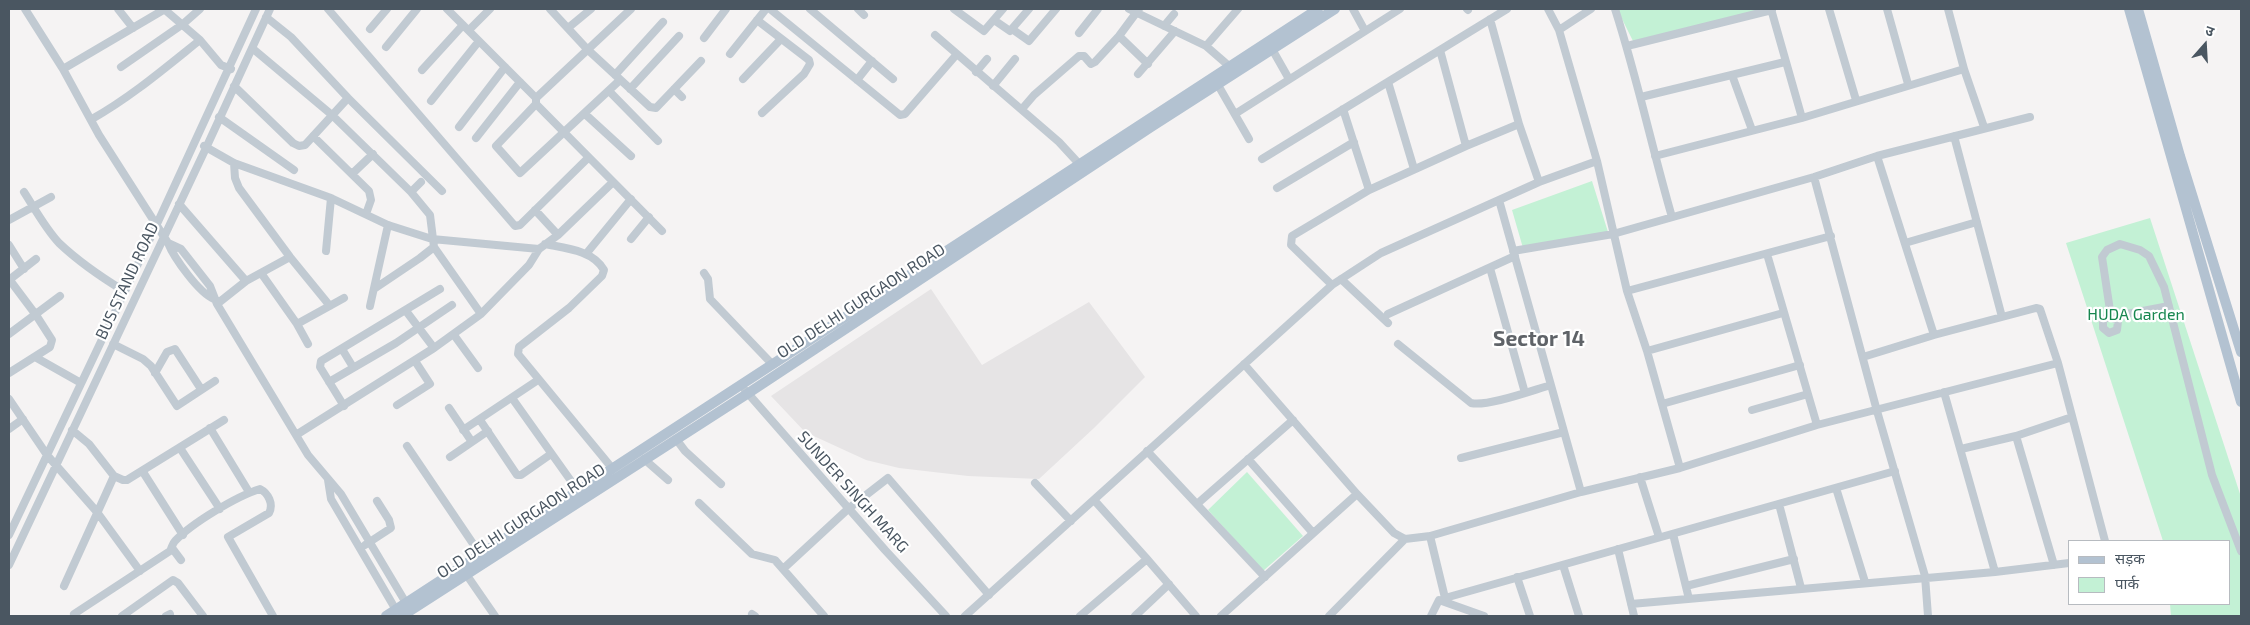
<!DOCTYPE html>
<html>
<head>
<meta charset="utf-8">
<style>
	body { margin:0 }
	#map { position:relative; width:2250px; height:625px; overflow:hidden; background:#f5f3f3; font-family:"Exo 2","Noto Sans Devanagari",sans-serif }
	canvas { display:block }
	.frame { position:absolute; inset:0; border:10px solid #4a5661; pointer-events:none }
	.legend { position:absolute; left:2068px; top:540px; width:162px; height:65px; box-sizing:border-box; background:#fff; border:1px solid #b7bbc0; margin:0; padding:6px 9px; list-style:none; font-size:15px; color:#4a5661 }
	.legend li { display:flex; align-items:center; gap:10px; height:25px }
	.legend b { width:25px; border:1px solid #b7bbc0 }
	.north { position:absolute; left:2180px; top:20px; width:50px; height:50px; -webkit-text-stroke:4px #fff; paint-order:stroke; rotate:19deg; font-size:14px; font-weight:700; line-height:20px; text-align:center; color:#4a5661 }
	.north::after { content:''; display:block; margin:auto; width:18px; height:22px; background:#4a5661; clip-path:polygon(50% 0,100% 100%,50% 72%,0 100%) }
</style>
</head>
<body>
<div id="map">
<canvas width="2250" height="625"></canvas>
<div class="frame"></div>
<ul class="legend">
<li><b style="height:6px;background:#b3c2d1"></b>सड़क</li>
<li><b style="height:14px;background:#c3f1d5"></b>पार्क</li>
</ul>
<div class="north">उ</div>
</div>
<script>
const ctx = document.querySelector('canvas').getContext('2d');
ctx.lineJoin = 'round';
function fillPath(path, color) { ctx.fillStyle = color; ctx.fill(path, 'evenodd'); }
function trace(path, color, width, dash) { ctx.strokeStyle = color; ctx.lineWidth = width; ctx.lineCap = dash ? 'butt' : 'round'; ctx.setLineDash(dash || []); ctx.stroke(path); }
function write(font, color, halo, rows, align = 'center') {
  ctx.font = font + ' "Exo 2",sans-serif'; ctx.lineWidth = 4.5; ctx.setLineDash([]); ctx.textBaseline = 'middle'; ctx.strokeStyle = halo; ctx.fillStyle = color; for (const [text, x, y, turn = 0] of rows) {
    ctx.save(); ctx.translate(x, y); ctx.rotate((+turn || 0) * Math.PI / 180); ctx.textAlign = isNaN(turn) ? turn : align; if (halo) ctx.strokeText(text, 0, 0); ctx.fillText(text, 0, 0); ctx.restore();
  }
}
fillPath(new Path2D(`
	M931 289 982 365 1089 302 1145 377 1094 428 1039 479 968 476 899 468 866 460 805 432 771 396Z`), '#e6e4e5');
fillPath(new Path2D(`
	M1617 9H1767L1634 43Z
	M1592 181 1608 232 1523 248 1512 210Z
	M2150 218 2241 497V616H2171L2170 604H2229V541H2163L2066 243Z
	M1247 472 1303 536 1263 571 1208 510Z`), '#c3f1d5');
trace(new Path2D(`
	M25 9 63 69 99 135 168 243C174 258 199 293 214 299
	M118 9 133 28
	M164 9 200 40 221 65 231 69
	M328 9 515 226 520 225 588 158
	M447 9 536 98V104L662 231
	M550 9 587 49 650 107 656 108 701 61
	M770 9 900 115 905 114 957 54
	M810 9 893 79
	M858 9 864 15
	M954 9 984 31 1003 9
	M1129 9 1206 46 1229 66
	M1353 9 1365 31
	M1467 9 1468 10
	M1548 9 1559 30 1597 161 1627 291 1647 351 1680 468
	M1615 9C1637 77 1652 148 1672 217
	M1771 9 1802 118
	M1829 9 1856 100
	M1887 9 1908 84
	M1948 9 1964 69 1984 127
	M266 17 291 37 348 98 442 191
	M1490 19 1519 124 1539 182
	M757 20 809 60 810 64 804 74 762 113
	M994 20 1010 31 1029 9
	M1164 26 1174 14
	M568 28 591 9
	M370 29 387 9
	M1012 29 1029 41 1056 9
	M469 30 490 9
	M1559 30 1591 9
	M1079 33 1098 9
	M935 35 1059 142 1082 167
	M1119 36 1148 64
	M704 38 726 9
	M1206 46 1238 9
	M1627 46 1772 10
	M386 47 417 9
	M252 48 332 115 411 192 430 215 434 247 481 314
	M1272 49 1289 79
	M1440 50 1466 146
	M730 54 766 9
	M121 67 183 24 200 9
	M63 69 165 9
	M422 70 463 25
	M976 72 987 59
	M1138 74 1175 31
	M615 75 663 22
	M1732 75 1752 130
	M743 79 781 39
	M857 80 872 61
	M1388 82 1414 169
	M1218 85 1249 139
	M234 86 293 143 299 146 305 145 348 98
	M993 86 1015 59
	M630 89 679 36
	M674 89 682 97
	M609 91 658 141
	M1641 97 1785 62
	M536 98 631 9
	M431 101 479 41
	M536 104 496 146 520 173 620 80
	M1022 109 1034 95 1079 56H1084L1091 64 1095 62 1119 36 1139 9
	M1343 109 1369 190
	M585 114 631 156
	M1235 114 1400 9
	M219 117 294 170
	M92 119C131 97 165 68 200 40
	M459 127 505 67
	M313 136 369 191 371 200 366 214
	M1954 136 2002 317
	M476 138 520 82
	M204 146 234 163 331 198 388 225 432 239 539 249
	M1655 156 1802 118 1964 69
	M1877 156 1934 335
	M1262 159 1507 9
	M234 163 235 178 239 188 290 257 330 306
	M353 173 373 154
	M1814 177 1877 411 1925 576 1928 616
	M1277 188 1354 142
	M24 192C35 209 45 228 59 243 79 262 101 277 124 291
	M411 192 421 182
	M1499 200 1581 492
	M179 204 246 281
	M535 210 558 235
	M9 220 51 197
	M631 239 649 217
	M168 243 181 249 210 286 217 304 308 455 341 494 406 603
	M1905 243 1977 222
	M545 244C564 248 593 250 604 270L602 276 569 308 519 347 518 354 612 468
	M9 245 24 269
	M326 251 331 198
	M1513 251 1613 234 1814 177 1877 156 2030 117
	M586 254 631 199
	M1767 254 1817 425
	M1490 268 1525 393
	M261 273 297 324 308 344
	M704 273 708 279 710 299 772 364
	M9 279 36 315 52 340 50 347 9 373
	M1341 279 1388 323
	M9 280 36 259
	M1332 285 1291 245 1292 236 1369 190 1466 146 1519 124
	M374 289 420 258 434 247
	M1627 291 1831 236
	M217 304 246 281 290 257
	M370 306 388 225
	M406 311 434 348
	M1388 314 1515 256
	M2111 317 2102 257 2107 250 2120 244 2140 250 2149 256 2164 287 2212 475 2241 551
	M2111 317 2118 321 2117 330 2109 333 2103 328V319L2111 317 2169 306
	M297 324 344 298
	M9 334 60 296
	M454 335 478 368
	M113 344 143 359 151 366 177 406 215 381
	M1398 344 1471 403C1487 407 1533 390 1551 385
	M342 349 353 367
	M1647 351 1783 313
	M35 357 81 383
	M1863 357 1934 335 2036 308 2040 309 2058 363 2105 541
	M1244 364 1357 494 1394 533 1405 539
	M155 373 167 352 175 349 201 389
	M329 382 396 343 452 305
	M745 390 885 550 946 616
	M1944 392 1995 572
	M512 398 581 495
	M9 399 47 455 97 512 140 571
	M1662 404 1800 365
	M397 405 430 384 415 361
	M344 406 320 367 321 361 440 289
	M449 408 472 442
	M1752 410 1808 394
	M480 420 517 475H521L551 454
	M210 428 249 492
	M9 429 23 419
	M72 430 89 444 114 476 123 480H127L224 420
	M463 430 538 380
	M296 435 434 348 481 314 529 265 539 249 558 235 613 182
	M2016 436 2054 565
	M676 439 685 451 721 484
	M407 446 480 554
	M180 448 220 509
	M1961 449 2016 436 2072 417
	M1147 451 1265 577
	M450 457 488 431
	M1461 458 1564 432
	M644 459 668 480
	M1248 459 1313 533
	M143 472 183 535
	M1640 477 1659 537
	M328 480 331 499 396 610
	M1035 483 1071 521
	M1836 488 1865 582
	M1094 500 1147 559 1196 616
	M699 503 752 554 775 560 824 616
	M1197 504 1293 420
	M1779 504 1801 588
	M1673 534 1689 599
	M9 535 156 226 256 9
	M1430 536 1446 602
	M365 545 391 528 389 520 377 501
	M172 548 181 560
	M1618 549 1634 616
	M9 565 206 148 270 9
	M1563 565 1579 616
	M783 569 848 509 888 478 989 595
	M466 574 495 616
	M1517 577 1530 616
	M64 586 114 476
	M1686 586 1794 559
	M1445 598 1895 471
	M1631 604 1995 572 2069 563
	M74 614 170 551C172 548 172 544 175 541 192 523 237 496 260 489 268 493 274 504 269 513L228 537 273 616
	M752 614 755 616
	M122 616 173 580 178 583 203 616
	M166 616 170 614
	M965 616 1332 285 1381 253 1539 182 1597 161
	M1080 616 1147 559
	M1135 616 1169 584
	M1221 616 1357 494
	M1329 616 1405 539 1430 536 1581 492 1680 468 1817 425 2058 363
	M1431 616 1439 600 1484 616`), '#c1cad2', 8);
trace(new Path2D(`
	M2129 9 2241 402
	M2138 9 2180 156 2241 352
	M386 616 1318 9
	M402 616 747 394 1151 127 1335 9`), '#b3c2d1', 10);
write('16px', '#4a5661', '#fff', [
	["BUS STAND ROAD",127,281,-65],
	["OLD DELHI GURGAON ROAD",861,301,-33],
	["SUNDER SINGH MARG",853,492,48],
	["OLD DELHI GURGAON ROAD",521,521,-33]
]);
write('16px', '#17864f', '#fff', [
	["HUDA Garden",2136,315]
]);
write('bold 21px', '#5f6368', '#fff', [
	["Sector 14",1539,339]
]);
</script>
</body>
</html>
